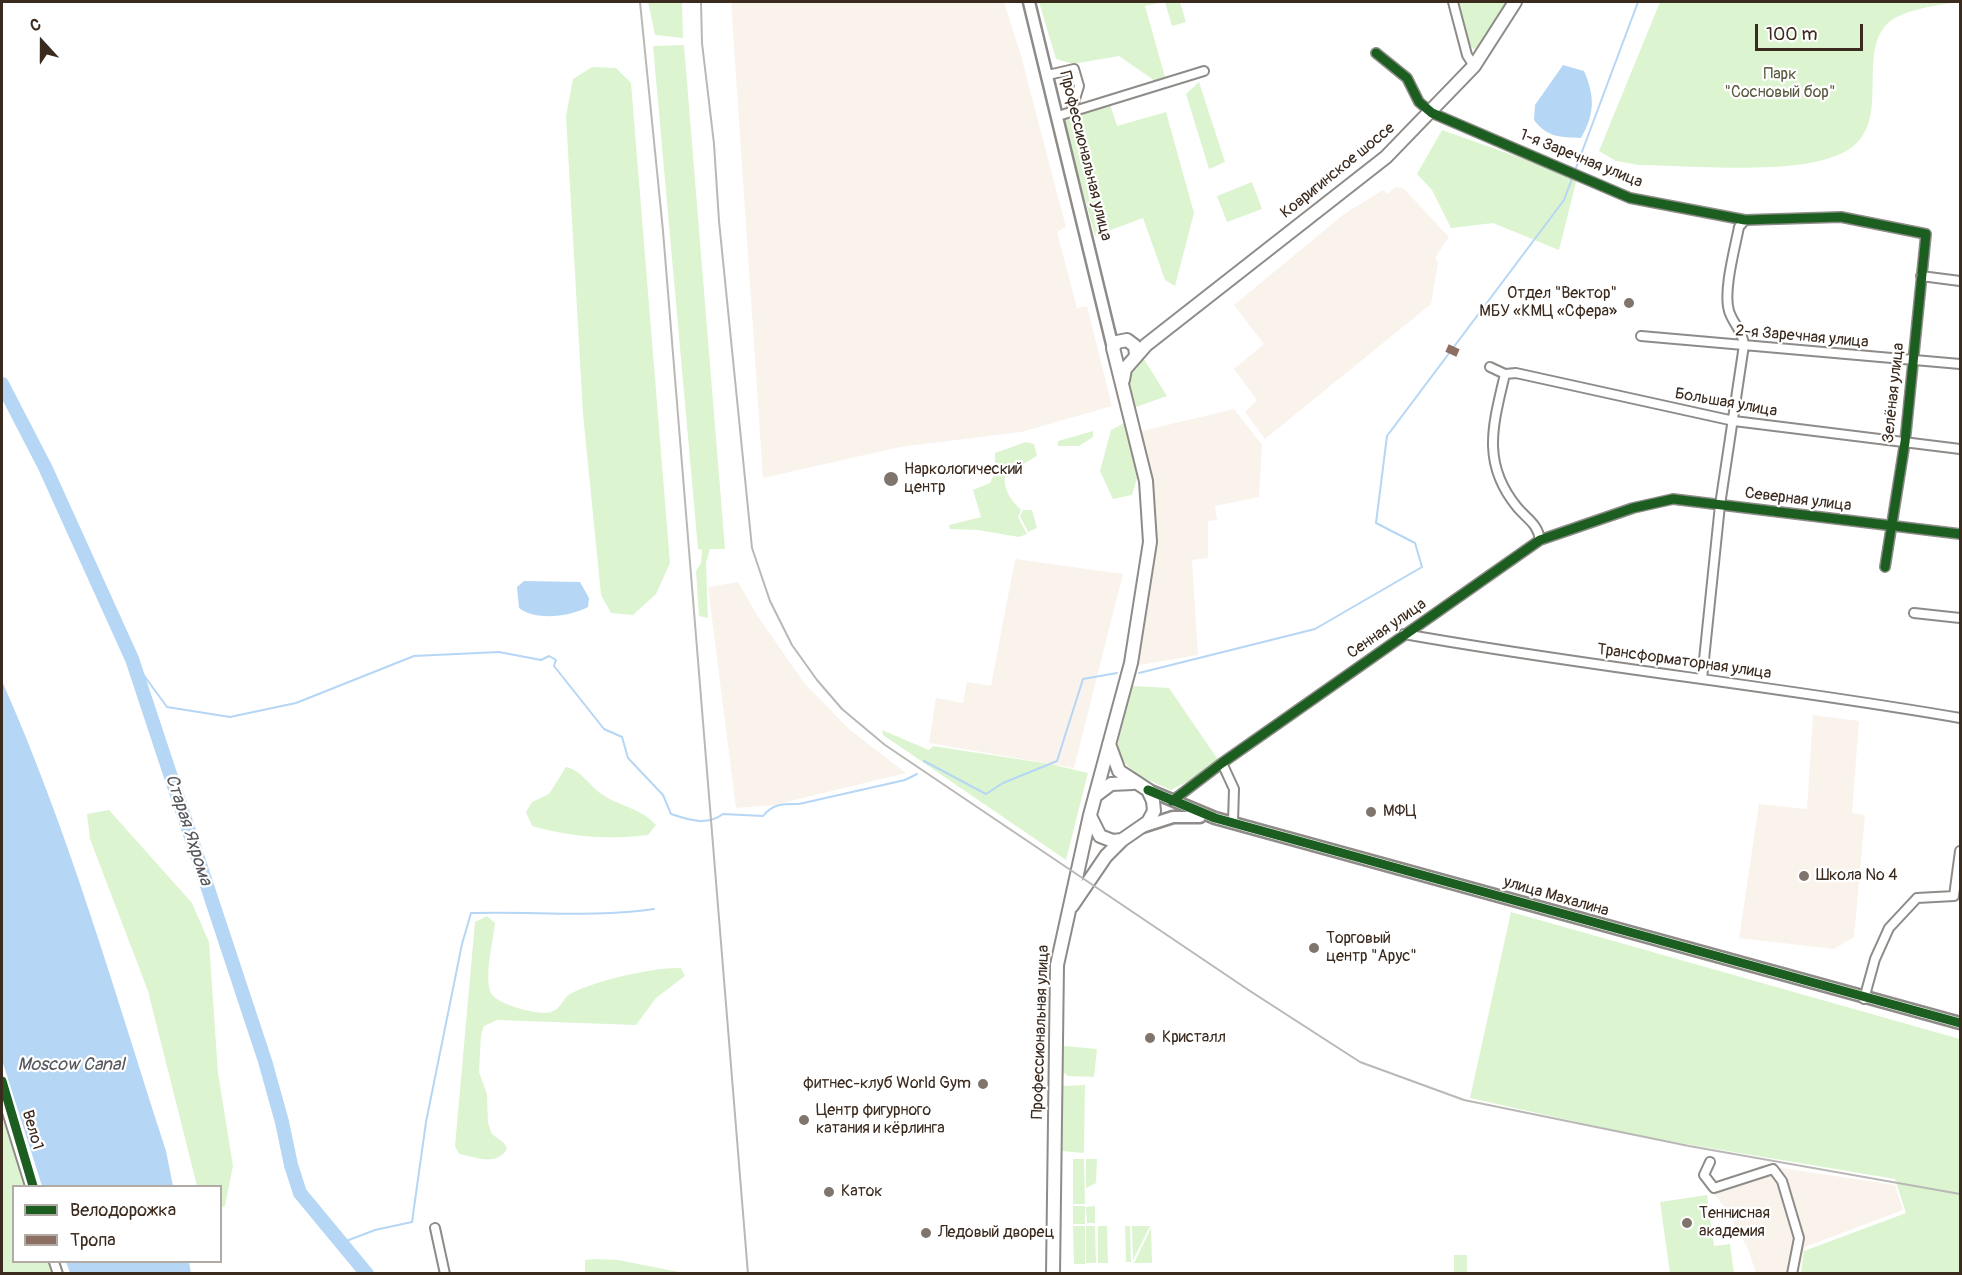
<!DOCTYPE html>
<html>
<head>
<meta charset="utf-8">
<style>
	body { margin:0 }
	#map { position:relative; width:1962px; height:1275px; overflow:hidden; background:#fff; font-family:Pangolin,sans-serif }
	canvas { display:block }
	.frame { position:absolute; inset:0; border:3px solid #3b2a1e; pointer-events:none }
	.legend { position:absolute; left:12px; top:1185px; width:210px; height:78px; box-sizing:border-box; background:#fff; border:2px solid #b1aaa5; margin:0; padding:8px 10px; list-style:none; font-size:18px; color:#3b2a1e }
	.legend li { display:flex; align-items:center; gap:12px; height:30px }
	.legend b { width:30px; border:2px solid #b1aaa5 }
	.north { position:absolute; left:12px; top:12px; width:60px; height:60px; -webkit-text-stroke:4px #fff; paint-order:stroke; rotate:339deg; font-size:16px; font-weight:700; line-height:24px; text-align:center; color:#3b2a1e }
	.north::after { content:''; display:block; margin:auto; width:21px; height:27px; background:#3b2a1e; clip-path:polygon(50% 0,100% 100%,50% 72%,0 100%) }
	.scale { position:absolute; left:1755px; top:24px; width:108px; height:27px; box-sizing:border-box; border:3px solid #3b2a1e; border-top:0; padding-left:8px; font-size:18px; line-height:21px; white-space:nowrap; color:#3b2a1e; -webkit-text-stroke:4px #fff; paint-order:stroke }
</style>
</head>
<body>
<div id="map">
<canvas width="1962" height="1275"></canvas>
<div class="frame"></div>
<ul class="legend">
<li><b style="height:8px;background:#1b5e20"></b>Велодорожка</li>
<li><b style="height:8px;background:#8d6e63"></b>Тропа</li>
</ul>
<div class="north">С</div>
<div class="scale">100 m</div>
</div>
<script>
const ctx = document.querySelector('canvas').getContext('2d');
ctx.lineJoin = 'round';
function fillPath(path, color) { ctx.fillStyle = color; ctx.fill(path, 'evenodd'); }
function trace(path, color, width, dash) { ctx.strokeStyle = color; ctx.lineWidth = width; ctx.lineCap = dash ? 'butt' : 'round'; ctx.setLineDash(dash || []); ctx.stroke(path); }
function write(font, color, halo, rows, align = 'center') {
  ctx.font = font + ' Pangolin,sans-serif'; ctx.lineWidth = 4.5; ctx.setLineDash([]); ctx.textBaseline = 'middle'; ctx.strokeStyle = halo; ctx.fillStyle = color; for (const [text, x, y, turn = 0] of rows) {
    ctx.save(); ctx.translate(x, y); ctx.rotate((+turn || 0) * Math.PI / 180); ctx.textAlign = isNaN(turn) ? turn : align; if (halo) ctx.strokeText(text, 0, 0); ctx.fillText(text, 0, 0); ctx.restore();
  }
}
fillPath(new Path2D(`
	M731 2H1004L1020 52 1066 227 1057 232 1077 308 1087 306 1112 406 1021 432 900 447 763 478Z
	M1396 187 1403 188 1449 237 1435 258 1438 263 1431 304 1265 439 1245 412 1257 400 1234 369 1264 344 1234 305 1344 214 1383 190 1387 194Z
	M1234 409 1262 445 1259 497 1215 506 1217 520 1208 521V558L1192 560 1198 655 1134 666 1148 601 1156 539 1154 512 1138 432Z
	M1015 559 1123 574 1074 768 929 743 936 698 963 703 967 682 991 686Z
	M738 582 757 615 805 684 850 730 906 773 774 805 736 808 708 587Z
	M1813 715 1859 721 1852 813 1865 815 1854 937 1834 949 1739 938 1759 804 1807 809Z
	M1762 1165 1895 1185 1903 1210 1805 1247 1799 1273H1756L1748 1249 1728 1212 1710 1188Z`), '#f9f3ec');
fillPath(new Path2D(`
	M648 2H682L683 38 655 35Z
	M1039 2H1164L1145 6 1165 77 1155 81 1119 56 1073 64 1056 59Z
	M1165 2H1180L1186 22 1172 26Z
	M1459 2H1507L1477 50 1470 47Z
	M1660 2H1960C1942 4 1900 10 1887 24 1857 55 1891 119 1851 148 1809 178 1691 165 1639 165L1616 161 1599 151Z
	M684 45 725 549H710L706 563 708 618 699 616 696 571 701 563 702 550 698 549 653 46Z
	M592 67 616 68 631 83 670 563 656 594 633 615 611 613 601 595 583 414 566 116 573 79Z
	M1199 82 1225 162 1209 169 1186 94Z
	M1110 104 1117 126 1166 112 1194 213 1175 286 1165 280 1143 218 1095 236 1063 119Z
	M1442 130 1577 178 1559 250 1493 223 1451 228 1432 190 1417 174Z
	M1252 182 1262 209 1227 222 1217 196Z
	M1142 356 1167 396 1133 408 1127 374Z
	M1126 422 1139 472 1132 495 1113 499 1100 471 1111 430Z
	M1093 431V437L1079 446H1058V441Z
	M1026 442 1034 444 1037 456 1005 475C1003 490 1011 500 1021 510L1018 517 1027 534 1019 537 978 530 950 529 949 525 981 517 973 490 990 483 995 472V453Z
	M1023 510H1032L1037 528 1028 532 1020 516Z
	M1133 686 1169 688 1221 764 1171 790 1139 776 1115 754Z
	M882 730 929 750 933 746 1050 764 1088 773 1066 860 883 735Z
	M566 767C583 771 589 786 603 795 621 807 641 808 656 825L648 835C608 840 571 837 532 826L526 812 532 802 549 794Z
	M109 810 192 903 209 942 218 1073 233 1166 225 1206 221 1208 220 1186H197L148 991 90 839 87 814Z
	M1511 912 1960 1039V1273H1801L1804 1251 1906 1213 1895 1179 1644 1137 1470 1098Z
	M487 916 495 923C493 944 485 970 490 991 493 1004 539 1016 551 1012 561 1009 562 999 570 994 593 981 654 967 681 968L685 976 656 998 636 1025 497 1020 484 1026 481 1035 479 1072 487 1094 488 1123 492 1134 504 1143 507 1149C496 1167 476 1157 459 1154L455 1146 475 922Z
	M1064 1046 1097 1049 1094 1077 1068 1076 1061 1071Z
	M1085 1085 1084 1150 1083 1153 1062 1151 1063 1086Z
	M2 1107 27 1186H14V1262H51L54 1273H2Z
	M1073 1159H1084L1085 1204H1073Z
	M1086 1159H1097L1096 1183 1086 1188Z
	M1707 1195 1714 1246 1730 1244 1734 1273H1670L1660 1202Z
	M1073 1206H1085V1224H1073Z
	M1095 1206V1223H1087L1086 1207Z
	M1073 1226H1085V1264H1074Z
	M1086 1226H1095L1096 1263H1086Z
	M1098 1226H1107L1108 1263H1098Z
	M1125 1226H1130L1131 1262H1126Z
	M1132 1226H1150L1133 1260Z
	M1151 1228 1152 1263H1133H1134Z
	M1454 1255H1467V1273H1454Z
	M594 1259 618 1260 684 1273H585V1260Z`), '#dcf5d0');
fillPath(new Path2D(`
	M1563 65 1584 71C1595 96 1595 114 1581 138 1560 137 1548 138 1534 120L1535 105Z
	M524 581 580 582 589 598 588 607C569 617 536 621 519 608L517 587Z
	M2 681C69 832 115 993 166 1151L173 1186H42L2 1060Z
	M66 1262H189L191 1273H70Z`), '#b5d6f4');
trace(new Path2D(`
	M132 659 167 707 230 717 296 703 414 656 499 652 541 660 549 656 556 660 554 666 604 729 622 737 628 758 663 795 671 814C689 820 707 826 723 814L763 816C773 803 784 804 799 804L905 780 917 774
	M1139 673 1315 629 1422 567 1415 543 1376 523 1387 436 1564 200 1638 2
	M924 761 986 794 1003 783 1057 761 1083 679 1117 673
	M341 1243 375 1230 412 1222 426 1122 462 944 471 913C532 911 594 918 654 909`), '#b5d6f4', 2);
trace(new Path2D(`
	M2 384 45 467 132 659 265 1061 282 1122 291 1165 300 1193 367 1274`), '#b5d6f4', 14);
const minor = new Path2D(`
	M1453 2 1467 55 1474 66
	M1376 53 1407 78 1419 102 1432 113 1630 198 1745 220 1841 217 1926 234 1905 442 1885 567
	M1048 75 1074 69 1079 86 1071 112
	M1058 116 1204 71
	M1921 276 1960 281
	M1641 336 1960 364
	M1490 367 1505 374 1516 373 1734 421 1960 449
	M1505 374C1493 425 1481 463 1517 507 1527 519 1538 524 1540 540
	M1914 613 1960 618
	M1404 634C1589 667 1776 686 1960 718
	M1702 679 1720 505 1744 345C1743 331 1733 324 1729 311 1723 291 1735 248 1739 227L1745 220
	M1222 763 1234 789 1233 822
	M1172 801 1222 763 1540 540 1633 508 1673 499 1960 534
	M1864 999 1875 959 1889 928 1917 898 1954 896 1960 851
	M2 1096 30 1186
	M1710 1162 1704 1175 1714 1188 1773 1169 1782 1181 1799 1238 1792 1274
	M435 1228 445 1274
	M54 1262 58 1274`);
const tertiary = new Path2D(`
	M1148 790 1215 818 1960 1023
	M1142 827 1173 817H1200`);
const secondary = new Path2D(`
	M1029 2 1113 348`);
const primary = new Path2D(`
	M1123 380 1125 369 1146 345 1386 157 1474 66 1515 2
	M1095 796 1111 784 1133 783
	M1090 816 1100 836 1113 841 1122 840
	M1072 906 1106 856 1122 840 1148 822 1154 811 1153 801 1148 790 1119 771 1109 744
	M1053 1274 1057 965 1090 815 1131 663 1150 542 1146 481 1113 348 1117 342 1127 340 1135 346 1136 355`);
trace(minor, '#8e8b88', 12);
trace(tertiary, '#8e8b88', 15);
trace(secondary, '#8e8b88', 15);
trace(primary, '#8e8b88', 16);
trace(minor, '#fff', 8);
trace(tertiary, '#fff', 10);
trace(secondary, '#fff', 10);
trace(primary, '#fff', 12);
trace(new Path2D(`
	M640 2 663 231 748 1274
	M701 2 702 43 714 144 719 221 752 548 770 601 792 645 817 680 842 709 885 745 1250 991 1360 1062 1464 1100 1689 1146 1960 1194`), '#b9b8b6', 2);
trace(new Path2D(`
	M1447 348 1458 353`), '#8d6e63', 8, [15, 8]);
trace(new Path2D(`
	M1376 53 1407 78 1419 102 1432 113 1630 198 1745 220 1841 217 1926 234 1905 442 1885 567
	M1148 790 1215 818 1960 1023
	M1172 801 1222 763 1540 540 1633 508 1673 499 1960 534
	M2 1081 33 1186`), '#1b5e20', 9);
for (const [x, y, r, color] of [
	[1629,303,6,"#80756d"],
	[891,479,8,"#80756d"],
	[1371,812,6,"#80756d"],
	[1804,876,6,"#80756d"],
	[1314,948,6,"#80756d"],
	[1150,1038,6,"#80756d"],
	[983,1084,6,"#80756d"],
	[804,1120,6,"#80756d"],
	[829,1192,6,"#80756d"],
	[1687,1223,6,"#80756d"],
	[926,1233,6,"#80756d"]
]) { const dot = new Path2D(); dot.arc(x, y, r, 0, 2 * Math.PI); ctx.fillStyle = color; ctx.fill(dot); trace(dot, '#fff', 2); }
write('16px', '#5c5a41', '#fff', [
	["Парк",1780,75],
	["\"Сосновый бор\"",1780,93]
]);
write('16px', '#3b2a1e', '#fff', [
	["Профессиональная улица",1085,156,76],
	["1-я Заречная улица",1581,159,22],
	["Ковригинское шоссе",1338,171,-39],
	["2-я Заречная улица",1802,337,5],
	["Зелёная улица",1894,393,-84],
	["Большая улица",1726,403,10],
	["Северная улица",1798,500,7],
	["Сенная улица",1387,629,-35],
	["Трансформаторная улица",1684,662,8],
	["улица Махалина",1556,897,16],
	["Профессиональная улица",1041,1032,-88],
	["Вело1",32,1130,74]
]);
write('16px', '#3b2a1e', '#fff', [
	["Отдел \"Вектор\"",1617,294,"right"],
	["МБУ «КМЦ «Сфера»",1617,312,"right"],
	["Наркологический",904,470],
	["центр",904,488],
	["МФЦ",1383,812],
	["Школа № 4",1816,876],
	["Торговый",1326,939],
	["центр \"Арус\"",1326,957],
	["Кристалл",1162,1038],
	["фитнес-клуб World Gym",971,1084,"right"],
	["Центр фигурного",816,1111],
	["катания и кёрлинга",816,1129],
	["Каток",841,1192],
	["Теннисная",1699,1214],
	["академия",1699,1232],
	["Ледовый дворец",938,1233]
], 'left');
write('italic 18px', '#56585d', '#fff', [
	["Старая Яхрома",188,830,72],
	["Moscow Canal",71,1065]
]);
</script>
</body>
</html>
